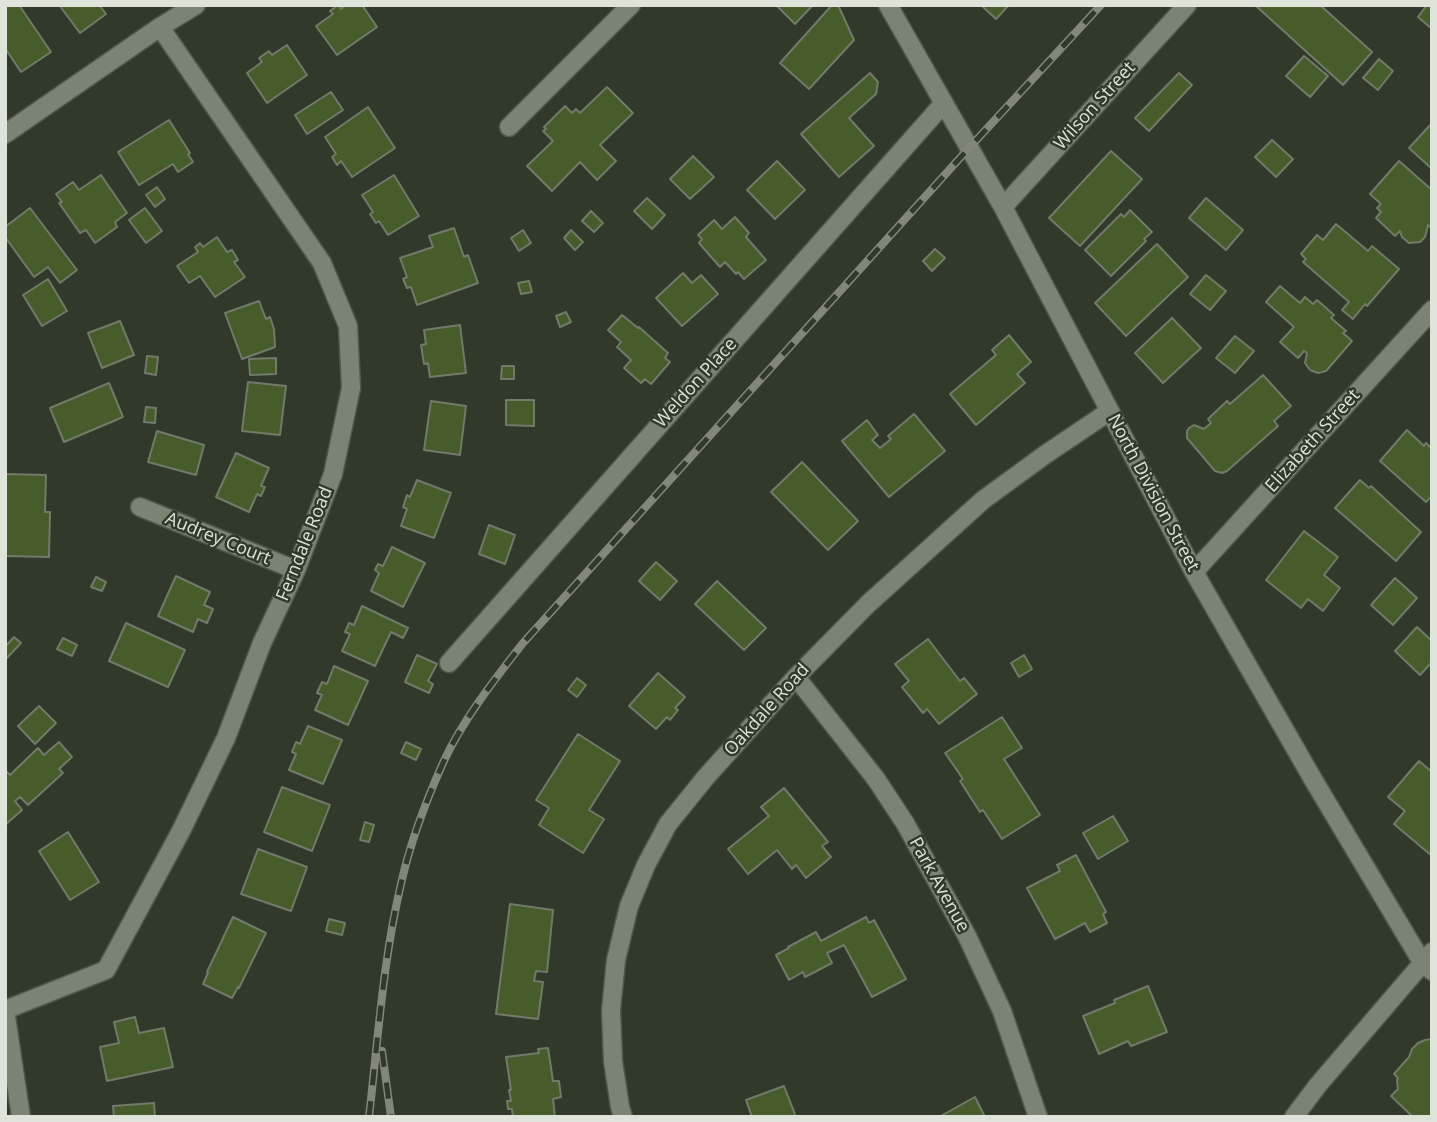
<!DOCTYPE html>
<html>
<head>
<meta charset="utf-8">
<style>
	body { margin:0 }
	#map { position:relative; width:1437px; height:1122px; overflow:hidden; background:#31392a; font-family:"Open Sans",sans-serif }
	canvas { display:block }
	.frame { position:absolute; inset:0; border:7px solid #dfe4da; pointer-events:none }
</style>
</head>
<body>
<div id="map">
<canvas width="1437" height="1122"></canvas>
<div class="frame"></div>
</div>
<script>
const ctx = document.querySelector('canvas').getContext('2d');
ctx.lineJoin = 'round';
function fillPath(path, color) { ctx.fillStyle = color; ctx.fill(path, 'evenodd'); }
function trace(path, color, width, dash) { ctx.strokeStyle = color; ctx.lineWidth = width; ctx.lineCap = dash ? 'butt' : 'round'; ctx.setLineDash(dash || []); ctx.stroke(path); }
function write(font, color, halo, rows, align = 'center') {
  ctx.font = font + ' "Open Sans",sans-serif'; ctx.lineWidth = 5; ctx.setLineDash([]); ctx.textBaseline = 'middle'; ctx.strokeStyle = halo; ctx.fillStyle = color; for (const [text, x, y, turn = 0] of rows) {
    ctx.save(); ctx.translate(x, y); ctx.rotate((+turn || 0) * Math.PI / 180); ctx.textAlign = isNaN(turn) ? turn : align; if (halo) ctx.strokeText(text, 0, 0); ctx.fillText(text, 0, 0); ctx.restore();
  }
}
const building = new Path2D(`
	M6 5H19L51 52 21 72 5 48Z
	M59 5H102L100 6 106 14 80 33Z
	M338 5 341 9 346 5H362L377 27 337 55 316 26 333 14 330 11Z
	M776 5H813L795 24Z
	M832 5H838L854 40 809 89 780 63Z
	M981 5H1009L996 19Z
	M1255 5H1320L1372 52 1343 85Z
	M1427 5H1432V29L1418 17Z
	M287 45 307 75 267 103 247 73 262 62 259 58 269 51 272 55Z
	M1304 56 1328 76 1310 97 1286 76Z
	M1379 59 1393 71 1378 90 1363 78Z
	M870 73 878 82 876 94 849 118 874 146 839 177 801 134Z
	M1179 73 1192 85 1149 131 1135 118Z
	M607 87 633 113 600 145 616 161 597 180 580 162 552 191 527 166 553 141 543 131 546 129 544 127 565 106 572 113 576 109 580 113Z
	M331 92 343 110 307 134 295 115Z
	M368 107 395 148 352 177 341 161 337 165 332 157 336 154 325 137Z
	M169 120 190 153 188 154 193 162 178 172 173 164 139 185 118 152Z
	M1432 123V169L1409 148Z
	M1272 140 1293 159 1276 177 1255 157Z
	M1111 151 1142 179 1080 246 1049 218Z
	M693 156 714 177 690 199 670 179Z
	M777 161 805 190 775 219 747 190Z
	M1399 161 1432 190V229L1428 225 1425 237 1420 242 1409 243 1402 237 1400 231 1395 236 1376 218 1381 212 1377 208 1381 204 1370 194Z
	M101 175 127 213 115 222 117 227 95 243 86 230 80 233 59 203 62 202 56 194 73 182 79 190Z
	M394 175 419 216 388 235 379 221 376 223 370 214 373 212 362 195Z
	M157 187 165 199 155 207 146 195Z
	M647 198 665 215 652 229 634 211Z
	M1206 198 1243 230 1226 250 1189 218Z
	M30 208 77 270 60 283 48 267 34 277 5 237V227Z
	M145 208 162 231 146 243 129 220Z
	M1130 210 1152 232 1144 239 1146 241 1111 276 1085 250 1121 214 1124 217Z
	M591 211 603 223 594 232 582 221Z
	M735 217 749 233 746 237 766 260 744 279 738 272 736 274 725 262 720 267 699 243 702 239 698 235 714 220 722 229Z
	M1336 224 1368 251 1372 246 1399 269 1367 306 1365 304 1353 319 1342 310 1349 302 1303 262 1306 259 1301 254 1317 235 1323 240Z
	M454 228 464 257 468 255 478 283 417 305 411 287 407 288 403 279 407 277 400 258 433 247 429 236Z
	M523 230 531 243 519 251 511 238Z
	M571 230 583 242 575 250 564 238Z
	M217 237 227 252 232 250 238 260 234 262 245 277 215 297 200 276 189 283 177 266 198 252 195 247 200 243 203 247Z
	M1157 244 1188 277 1126 336 1095 303Z
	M935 249 945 258 932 271 923 261Z
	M683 273 692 283 701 275 718 294 682 326 656 298Z
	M1206 275 1226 291 1210 310 1190 294Z
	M48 279 67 311 42 326 23 295Z
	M529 281 532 292 521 294 518 283Z
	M1280 286 1300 303 1305 297 1313 304 1317 300 1334 315 1331 318 1346 331 1343 333 1352 341 1326 371 1318 373 1310 370 1305 363 1307 353 1304 351 1298 358 1280 342 1294 327 1266 302Z
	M259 301 266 319 270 317 274 329 275 347 242 359 225 313Z
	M566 312 571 322 560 327 556 316Z
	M622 315 638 328 639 327 668 353 665 358 670 362 651 384 645 379 641 383 624 368 631 360 617 347 621 342 608 330Z
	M1172 318 1201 348 1163 383 1135 353Z
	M120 321 134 355 102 368 88 333Z
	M460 325 466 373 430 377 428 363 424 364 421 345 426 344 424 330Z
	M1009 335 1031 362 1017 374 1025 383 976 425 950 394 996 355 992 350Z
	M1235 336 1254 351 1235 373 1216 358Z
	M147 356 158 357 156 375 145 373Z
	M276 358V374L250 375 249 359Z
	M502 366H514V379H501Z
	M1263 375 1291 406 1274 421 1278 426 1227 471 1222 473 1215 471 1187 438V431L1189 428 1194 425 1204 429 1211 423 1208 419 1227 401 1230 404Z
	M248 382 286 386 280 435 242 431Z
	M109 383 123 417 64 442 50 408Z
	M506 400H534V426L506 425Z
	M431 401 466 406 460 455 424 450Z
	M146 407 156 408 155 423 144 422Z
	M914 414 945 451 889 497 842 441 867 420 878 435 872 440 880 448 891 439 888 436Z
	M1407 430 1424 446 1426 443 1432 449V496L1426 502 1380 461Z
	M157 431 204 445 196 475 148 462Z
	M236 453 269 468 261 486 265 487 261 496 257 494 249 512 216 497Z
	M802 462 858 521 828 550 771 492Z
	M5 474 46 475 45 512H50L49 557 5 556Z
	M417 480 451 493 434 538 401 526 407 509 403 507 407 495 410 497Z
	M1360 480 1369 488 1371 486 1421 532 1396 561 1335 508Z
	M489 525 515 535 505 564 479 554Z
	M1304 531 1338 557 1324 575 1340 588 1323 611 1308 599 1301 608 1266 580Z
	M392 547 425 563 403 607 371 591 379 573 375 570 378 564 383 566Z
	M656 562 677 581 660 600 639 581Z
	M176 576 210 592 204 605 213 609 207 623 198 619 193 632 158 616Z
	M96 577 106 582 102 591 91 587Z
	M1395 578 1417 598 1393 625 1371 605Z
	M717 581 766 628 744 650 695 604Z
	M362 606 408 628 403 638 391 632 375 666 342 651 350 634 345 632 349 623 354 625Z
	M126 623 185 650 168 687 109 661Z
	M1417 627 1432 641V662L1420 675 1395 651Z
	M14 637 21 643 5 660V647Z
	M63 638 77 645 72 656 57 649Z
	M928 639 960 681 964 678 977 694 939 724 927 709 923 713 902 687 909 681 895 664Z
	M417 655 437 664 428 681 433 684 429 693 405 682Z
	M1024 655 1032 669 1019 677 1011 663Z
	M334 666 368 681 348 725 315 710 322 695 317 693 322 682 327 684Z
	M658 673 685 697 675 708 678 710 670 720 667 717 656 729 629 706Z
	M577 678 586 685 577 697 568 690Z
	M39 706 56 723 35 744 18 726Z
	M1002 717 1022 748 1004 759 1040 815 1002 839 983 810 980 812 960 781 963 779 945 753Z
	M308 726 342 740 323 784 289 770 296 754 292 752 296 742 300 744Z
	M578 734 620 761 589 810 604 819 583 853 539 825 549 808 536 800Z
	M59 742 72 757 59 769 63 773 28 805 20 797 15 801 22 810 5 825V770L10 775 38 748 44 755Z
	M406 742 421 749 416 760 401 753Z
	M1419 761 1432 772V856L1394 824 1405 811 1388 797Z
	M282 787 330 805 312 851 264 832Z
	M784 788 828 842 822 846 831 857 806 878 796 865 792 869 777 850 748 874 728 849 769 816 761 807Z
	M1113 816 1128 841 1098 859 1083 833Z
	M365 822 374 825 369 842 360 840Z
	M68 832 99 882 70 900 39 851Z
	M258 849 307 867 291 911 241 894Z
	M1076 855 1106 912 1103 914 1107 923 1090 932 1085 923 1055 939 1027 888 1060 871 1057 865Z
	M510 904 553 910 547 972 536 971 534 981 543 982 538 1019 496 1014Z
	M233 917 266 933 239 988 238 987 232 998 203 984 208 973 207 972Z
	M866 917 869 923 874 920 906 979 872 997 844 945 827 953 832 963 805 977 803 972 789 980 776 955 789 948 788 947 816 932 821 941Z
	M329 919 345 923 342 935 326 931Z
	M1148 986 1167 1032 1131 1046 1128 1041 1099 1054 1083 1016 1115 1003 1114 1000Z
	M135 1017 139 1033 164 1028 173 1067 107 1081 100 1047 119 1043 114 1022Z
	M1432 1039V1117H1413L1391 1096 1398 1089 1397 1080 1398 1078 1394 1074 1409 1057 1412 1049 1418 1043 1425 1040Z
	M548 1048 553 1081H559L561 1097 553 1099 555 1117H513L512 1109H508L507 1101H511L509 1090H511L506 1057 539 1053 538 1049Z
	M784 1086 796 1117H752L746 1100Z
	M975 1097 985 1117H939Z
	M154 1103 155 1117H114L113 1106Z`);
fillPath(building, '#465c2b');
trace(building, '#727a6a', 2);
const minor = new Path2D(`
	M888 5 1003 207 1194 572 1314 781 1422 962 1432 971
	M509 127 631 5
	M5 134 160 27 196 5
	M1003 207 1187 5
	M140 507 296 570
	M1194 572 1432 310
	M449 663 944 103
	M796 677 876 779 905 823 967 936 1002 1011 1038 1117
	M5 1010 106 970 181 831 226 738 262 643 296 570 333 474 351 388 348 326 322 263 160 27
	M5 1010 21 1117
	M623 1117 620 1107 613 1061 611 1010 616 960 629 906 646 865 668 824 706 777 796 677 868 604 983 500 1046 454 1110 411
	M1294 1117 1318 1085 1432 952`);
trace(minor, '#50574a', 21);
trace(minor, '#7b8473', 18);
const rail = new Path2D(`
	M382 1051 391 1117
	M369 1117C378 1039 383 960 401 884 410 843 426 801 443 763 462 721 494 680 523 643L969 148 1101 5`);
trace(rail, '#81877a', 8);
trace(rail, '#31392a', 5, [16]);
write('18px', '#dfe4da', '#31392a', [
	["Wilson Street",1095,106,-48],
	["Weldon Place",696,383,-48],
	["Elizabeth Street",1313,441,-48],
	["North Division Street",1153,493,62],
	["Audrey Court",218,539,22],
	["Ferndale Road",305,544,-68],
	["Oakdale Road",767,710,-48],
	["Park Avenue",939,885,61]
]);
</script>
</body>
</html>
